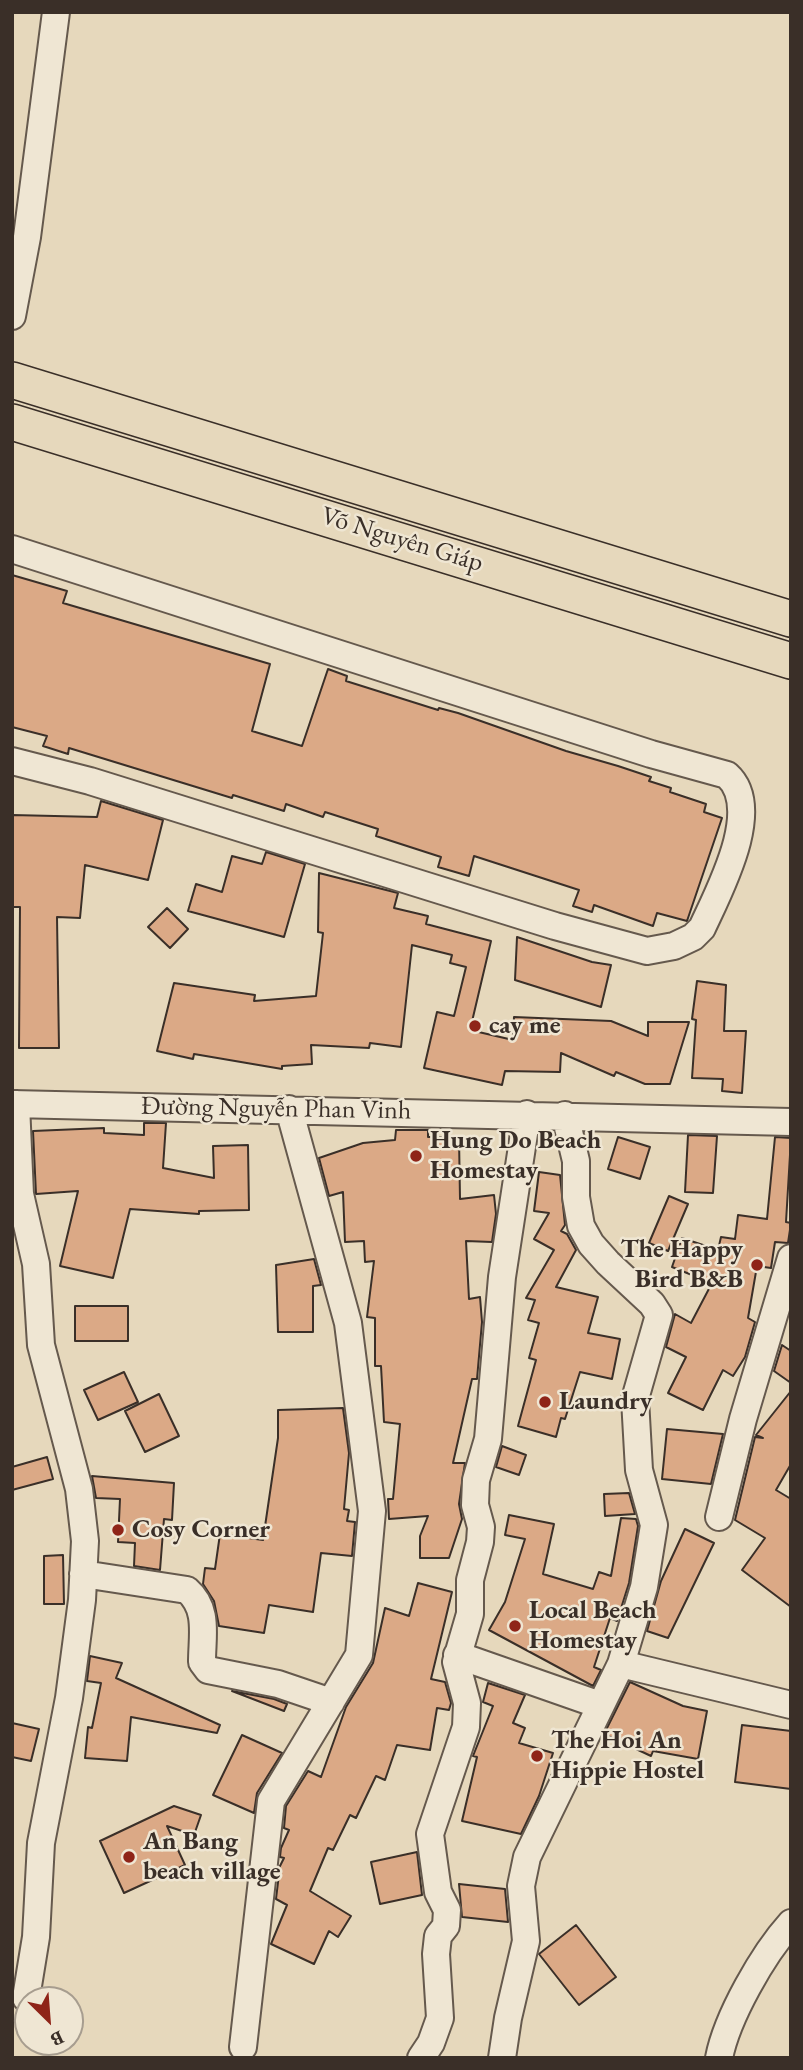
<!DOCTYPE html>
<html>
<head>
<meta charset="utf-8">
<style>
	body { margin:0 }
	#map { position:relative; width:803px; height:2070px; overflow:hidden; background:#e6d8bc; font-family:"EB Garamond",serif }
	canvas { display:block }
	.frame { position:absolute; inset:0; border:14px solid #3a2f28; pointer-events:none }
	.north { position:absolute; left:14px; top:1986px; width:70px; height:70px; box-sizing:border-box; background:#efe6d3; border:2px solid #a79d8f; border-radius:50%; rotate:155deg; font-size:19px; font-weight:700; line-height:28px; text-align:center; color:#3a2f28 }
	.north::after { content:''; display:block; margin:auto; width:24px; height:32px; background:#8f2418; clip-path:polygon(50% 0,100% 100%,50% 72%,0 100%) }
</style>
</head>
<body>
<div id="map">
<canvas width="803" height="2070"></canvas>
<div class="frame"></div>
<div class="north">B</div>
</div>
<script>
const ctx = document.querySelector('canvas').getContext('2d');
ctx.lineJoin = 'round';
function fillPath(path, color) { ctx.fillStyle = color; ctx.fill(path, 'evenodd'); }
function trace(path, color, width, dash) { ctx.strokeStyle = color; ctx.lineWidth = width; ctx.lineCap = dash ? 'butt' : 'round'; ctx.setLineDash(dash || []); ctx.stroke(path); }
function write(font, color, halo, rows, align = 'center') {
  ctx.font = font + ' "EB Garamond",serif'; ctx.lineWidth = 5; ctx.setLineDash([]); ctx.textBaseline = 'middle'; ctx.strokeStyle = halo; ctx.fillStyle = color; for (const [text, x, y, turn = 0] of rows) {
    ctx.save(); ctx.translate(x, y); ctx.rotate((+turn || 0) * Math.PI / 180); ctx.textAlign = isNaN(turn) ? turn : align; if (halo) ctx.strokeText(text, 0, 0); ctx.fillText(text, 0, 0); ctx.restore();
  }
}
const building = new Path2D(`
	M12 575 67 591 63 603 270 664 252 731 302 746 328 669 347 676 346 681 438 710 439 708 458 713 566 751 618 766 651 777 649 781 671 788 670 792 706 804 704 812 722 818 687 921 657 913 653 926 594 905 592 912 573 906 579 890 474 856 469 876 438 867 441 857 376 836 378 829 325 812 323 817 286 804 284 811 233 795 232 798 69 748 68 754 43 746 47 736 12 727Z
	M101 801 163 820 148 880 85 865 80 918 57 917 59 1048H19L20 907H12V815L97 817Z
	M266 852 305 864 284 937 188 911 196 884 222 892 232 856 262 864Z
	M319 873 398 893 394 908 428 916 426 924 491 941 470 1030 513 1040 514 1017 611 1021 648 1036V1022H689L670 1084H645L616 1072 614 1076 561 1053 560 1072 505 1071 502 1085 424 1068 437 1012 454 1016 466 967 450 963 452 955 412 945 401 1047 370 1043 369 1048 311 1045 312 1064 282 1066V1069L194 1054 193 1059 157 1051 174 983 255 995 254 1001 316 996 323 933 318 932Z
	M167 908 188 929 170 948 148 927Z
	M517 937 592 962 611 965 601 1007 515 980Z
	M697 981 726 985 724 1031H746L742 1093 722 1091 723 1079 692 1078 696 1020 692 1019Z
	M144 1123H166L163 1168 214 1178 213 1146 248 1145 249 1210 199 1211V1214L130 1209 113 1278 60 1266 78 1191 36 1194 33 1131 104 1128V1133L144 1135Z
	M396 1130H428V1137H459L460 1199 494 1195 496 1214 492 1242 466 1241 469 1299 480 1297 482 1322 477 1379H472L453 1463H465L459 1504 462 1519 449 1558H420V1536L428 1516 389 1519 388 1499H393L400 1424 384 1422 381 1366H375V1318L367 1317 374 1261 365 1262 364 1241 345 1242 343 1192 329 1196 319 1158 363 1143 395 1140Z
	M688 1135 717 1136 713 1193 685 1192Z
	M618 1137 650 1147 640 1179 608 1169Z
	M775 1137 791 1138 786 1222 791 1223 788 1243 775 1242 771 1268 757 1266 748 1318 755 1322 745 1357 733 1376 723 1370 703 1410 668 1393 686 1357 666 1347 675 1314 691 1323 712 1283 672 1267 682 1238 718 1250 721 1237 735 1239 738 1215 767 1219Z
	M539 1172 560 1175 565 1225 561 1231 567 1234 576 1250 556 1287 598 1297 588 1333 620 1339 612 1379 580 1372 565 1419 561 1418 556 1437 518 1426 536 1360 529 1358 539 1323 528 1320 535 1300 526 1298 554 1250 534 1239 549 1213 534 1211Z
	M669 1196 688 1204 668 1251 649 1243Z
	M314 1259 321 1285 313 1286V1332H278L276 1265Z
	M75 1306H128V1341H75Z
	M782 1345 791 1351V1383L774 1371Z
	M124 1372 138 1402 98 1420 84 1390Z
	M791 1391V1464L776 1490 791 1499V1607L742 1570 765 1538 735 1520 755 1437 763 1438 756 1435Z
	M159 1394 179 1436 145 1452 125 1411Z
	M343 1408 349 1453 344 1509 349 1510 347 1521 355 1522 352 1556 321 1553 313 1612 269 1605 264 1633 219 1626 214 1601 203 1584 205 1568 215 1569 220 1534 263 1540 278 1438V1410Z
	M667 1429 723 1434 711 1484 662 1479Z
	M502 1446 526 1455 519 1475 496 1467Z
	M47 1457 53 1479 12 1490V1467Z
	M92 1476 174 1483 172 1520 164 1519 160 1570 134 1566 135 1543 118 1542 120 1499 96 1498Z
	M629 1493 635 1514 605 1516 604 1494Z
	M509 1515 554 1524 543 1574 593 1589 599 1572 611 1576 621 1518 636 1519 638 1526 629 1583 617 1621 610 1618 594 1667 601 1670 593 1686 489 1630 505 1602 525 1539 505 1535Z
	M685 1529 714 1543 668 1638 647 1631 661 1581Z
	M63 1555 64 1604H44V1556Z
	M418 1583 452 1592 431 1679 445 1682 451 1703 449 1710 437 1708 430 1750 397 1745 385 1780 376 1776 356 1818 350 1815 333 1850 328 1848 310 1891 351 1916 338 1937 329 1931 314 1964 271 1944 287 1905 276 1899 280 1866 284 1858 280 1857 281 1848 289 1830 284 1828 286 1806 308 1771 321 1777 346 1707 373 1663 385 1608 409 1616Z
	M90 1656 122 1663 116 1678 220 1725 217 1733 131 1717 127 1761 85 1758 88 1727 92 1728 101 1683 87 1681Z
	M630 1682 683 1706 707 1711 698 1759 653 1751 651 1756 604 1734Z
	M488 1683 525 1695 513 1723 525 1728 519 1743 553 1753 539 1796 521 1834 462 1821 477 1757 473 1756 493 1706 483 1702Z
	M232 1691 274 1699 287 1704 284 1711Z
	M12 1723 39 1729 31 1761 12 1757Z
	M742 1725 791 1731V1789L735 1782Z
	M242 1735 282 1753 257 1793 254 1813 213 1795Z
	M174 1806 201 1815 194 1835 167 1826 185 1865 124 1893 100 1841Z
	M417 1852 422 1895 380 1904 371 1862Z
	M459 1884 505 1889 508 1922 462 1917Z
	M576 1925 616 1977 579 2005 539 1954Z`);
fillPath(building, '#dba986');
trace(building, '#3a2f28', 2);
const minor = new Path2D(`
	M12 316 27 237 56 12
	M12 549 651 754 727 775C764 808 719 891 702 928L693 937 674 946 647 951 555 926 90 781 12 761
	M12 1104 791 1122
	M16 1104 20 1194 36 1264 41 1345 79 1489 85 1541 82 1600 69 1698 41 1843 36 1937 26 1998
	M719 1517 743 1419 791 1258
	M83 1574 187 1590C209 1609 202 1635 202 1662L208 1670 278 1684 331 1702
	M457 1655 600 1705
	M621 1664 791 1705
	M243 2047 271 1801 359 1655 372 1511 348 1323 289 1109
	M421 2058 431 2043 440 2018 436 1954 438 1936 446 1926 447 1910 438 1892 430 1834 466 1727 467 1703 456 1662 470 1614V1580L480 1542 481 1527 475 1505 476 1480 488 1439 502 1277 527 1114
	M502 2058 508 2018 526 1941 521 1886 527 1857 621 1664 644 1587 654 1525 639 1470 635 1399 659 1315 652 1304 608 1263 591 1244 581 1226 576 1197V1161L565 1115
	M719 2058C727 2017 763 1954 791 1923`);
const major = new Path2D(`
	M12 380 791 619
	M12 422 791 661`);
trace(minor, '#65594d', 30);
trace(major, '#3a2f28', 38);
trace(minor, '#efe6d3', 26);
trace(major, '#e6d8bc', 35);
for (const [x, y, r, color] of [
	[475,1026,7,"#8f2418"],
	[416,1156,7,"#8f2418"],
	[757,1265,7,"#8f2418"],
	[545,1402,7,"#8f2418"],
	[118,1530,7,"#8f2418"],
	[515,1626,7,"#8f2418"],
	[537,1756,7,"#8f2418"],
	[129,1857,7,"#8f2418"]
]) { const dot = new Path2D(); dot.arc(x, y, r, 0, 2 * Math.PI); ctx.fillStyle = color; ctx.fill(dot); trace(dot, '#efe6d3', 2.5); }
write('26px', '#3a2f28', '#efe6d3', [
	["Võ Nguyên Giáp",402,540,17],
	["Đường Nguyễn Phan Vinh",276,1109,1]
]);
write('bold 26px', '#3a2f28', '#efe6d3', [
	["cay me",489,1026],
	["Hung Do Beach",430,1141],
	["Homestay",430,1171],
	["The Happy",743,1250,"right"],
	["Bird B&B",743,1280,"right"],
	["Laundry",559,1402],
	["Cosy Corner",132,1530],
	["Local Beach",529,1611],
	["Homestay",529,1641],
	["The Hoi An",551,1741],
	["Hippie Hostel",551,1771],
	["An Bang",143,1842],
	["beach village",143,1872]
], 'left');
</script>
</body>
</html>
